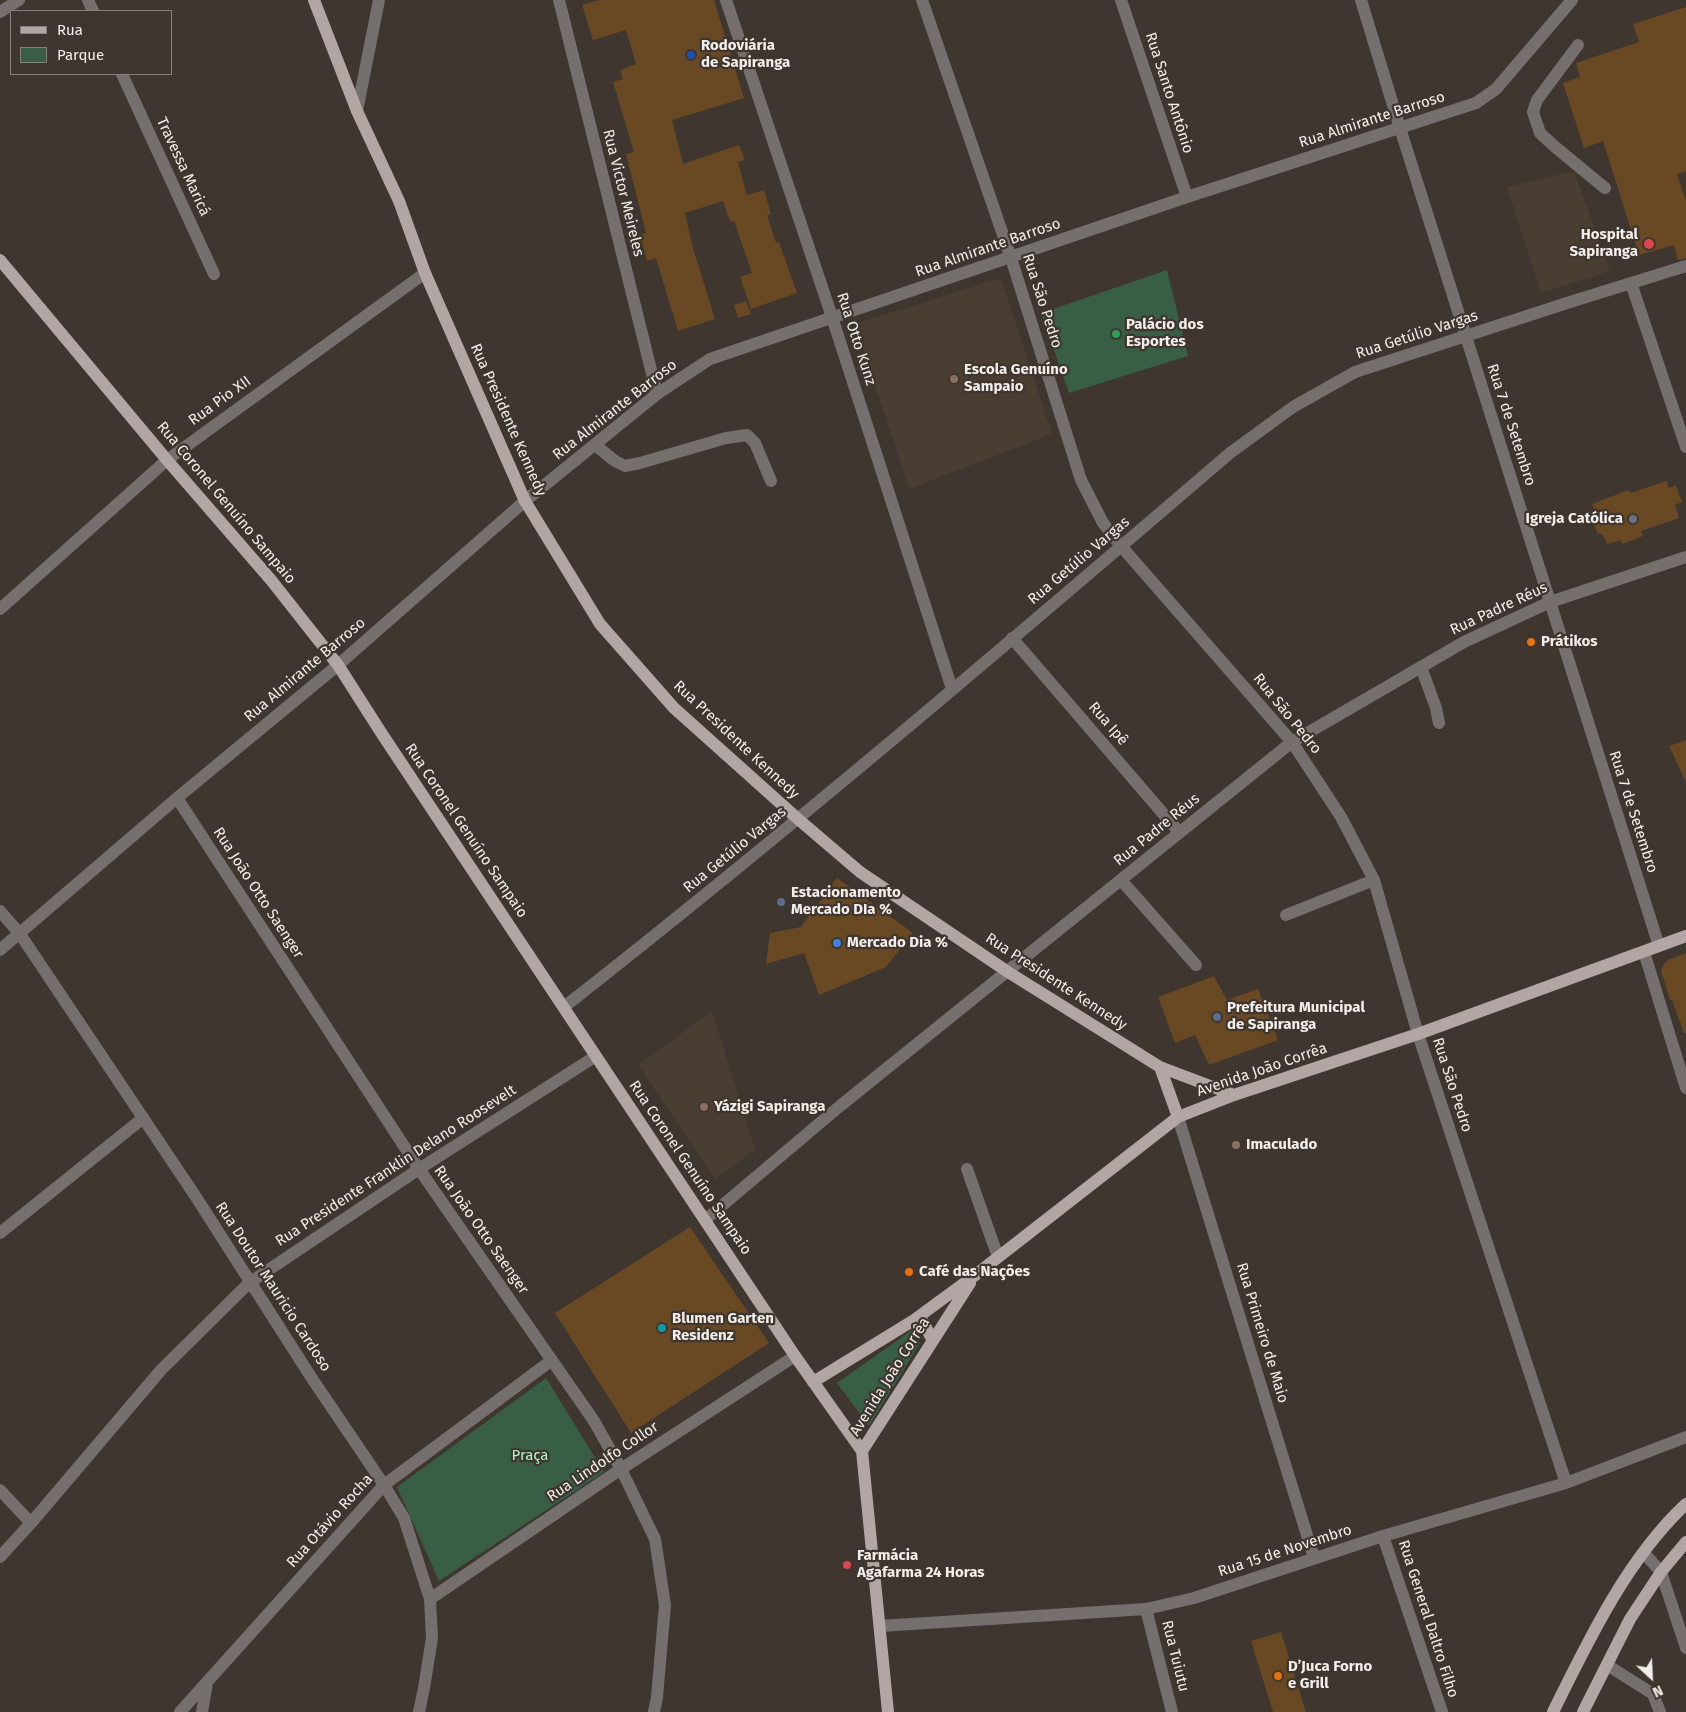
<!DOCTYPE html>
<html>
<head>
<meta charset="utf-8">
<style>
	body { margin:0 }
	#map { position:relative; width:1686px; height:1712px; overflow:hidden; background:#3e362f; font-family:"Fira Sans",sans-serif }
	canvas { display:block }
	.legend { position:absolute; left:10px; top:10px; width:162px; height:65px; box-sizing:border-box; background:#3e362f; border:1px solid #86807a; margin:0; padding:6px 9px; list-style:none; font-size:15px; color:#f3eeea }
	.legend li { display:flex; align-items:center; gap:10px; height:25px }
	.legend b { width:25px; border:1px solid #86807a }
	.north { position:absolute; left:1626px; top:1652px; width:50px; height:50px; -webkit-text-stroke:4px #3e362f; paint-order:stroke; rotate:155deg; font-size:14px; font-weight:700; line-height:20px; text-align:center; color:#f3eeea }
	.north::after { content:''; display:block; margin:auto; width:18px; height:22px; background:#f3eeea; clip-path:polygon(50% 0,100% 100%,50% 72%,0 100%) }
</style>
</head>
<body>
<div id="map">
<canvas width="1686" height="1712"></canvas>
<ul class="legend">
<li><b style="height:6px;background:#b1a6a3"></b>Rua</li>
<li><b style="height:14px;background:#385e45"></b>Parque</li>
</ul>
<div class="north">N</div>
</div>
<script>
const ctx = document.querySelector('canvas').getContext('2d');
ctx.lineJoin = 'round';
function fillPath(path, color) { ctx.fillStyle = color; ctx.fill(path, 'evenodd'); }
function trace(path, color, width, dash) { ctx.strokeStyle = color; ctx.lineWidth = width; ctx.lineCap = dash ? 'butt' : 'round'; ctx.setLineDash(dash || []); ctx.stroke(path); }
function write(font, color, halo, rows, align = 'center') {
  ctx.font = font + ' "Fira Sans",sans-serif'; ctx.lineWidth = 4.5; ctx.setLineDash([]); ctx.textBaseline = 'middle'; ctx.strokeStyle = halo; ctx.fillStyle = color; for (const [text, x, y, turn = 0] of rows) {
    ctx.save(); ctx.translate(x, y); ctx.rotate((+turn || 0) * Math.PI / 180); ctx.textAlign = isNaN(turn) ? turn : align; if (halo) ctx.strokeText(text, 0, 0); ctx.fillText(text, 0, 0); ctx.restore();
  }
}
fillPath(new Path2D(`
	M1574 171 1610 271 1541 293 1507 187Z
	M1001 278 1052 434 909 489 855 324Z
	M712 1011 755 1150 715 1179 638 1065Z`), '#4a3e32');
fillPath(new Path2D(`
	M1167 270 1188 356 1069 393 1041 313Z
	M912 1330 920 1343 869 1426 837 1383Z
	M546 1378 604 1472 439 1581 397 1487Z`), '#385e45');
fillPath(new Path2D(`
	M600 0H714L744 98 672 120 683 164 739 145 745 160 738 162 747 195 764 190 771 214 767 215 776 243 779 242 797 293 751 309 740 277 752 273 734 221 730 222 723 201 685 213 693 248 715 319 678 331 656 258 647 261 640 235 646 233 626 154 634 152 613 82 623 79 620 70 636 64 626 30 593 40 582 5Z
	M1686 7V171L1677 174 1686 201V258L1678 260 1674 245 1639 255 1603 141 1584 148 1563 83 1580 77 1576 63 1639 42 1633 24Z
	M746 301 751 314 738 318 734 305Z
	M1666 481 1669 488 1676 485 1682 502 1675 505 1679 518 1641 531 1643 536 1622 544 1621 540 1607 544 1603 535 1597 532 1594 524 1597 518 1592 504 1629 490 1631 493Z
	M1686 740V782L1669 746Z
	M837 878 913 933 886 967 819 995 804 953 766 964 770 933 801 927Z
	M1686 953V1033H1684L1672 1000H1670L1661 971 1663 965 1668 960Z
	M1214 976 1227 1000 1258 989 1278 1040 1209 1065 1195 1035 1175 1043 1158 997Z
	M690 1227 769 1343 631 1433 555 1313Z
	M1281 1632 1306 1712H1273L1251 1641Z`), '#694923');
trace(new Path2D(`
	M88 0 93 11
	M559 0 657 394
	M726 0 832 317 952 689
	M922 0 1011 258 1081 480 1103 523 1121 546 1292 742 1341 817 1374 880 1418 1034 1566 1483
	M1121 0 1187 197
	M1361 0 1400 128 1659 946
	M0 12 19 0
	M1578 45 1537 100 1533 112 1540 133 1554 146 1605 188
	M122 74 214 274
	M357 111 379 0
	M1631 283 1686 447
	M595 445 615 461 625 466 640 463 726 438 747 435 755 443 771 481
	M0 609 167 460 425 273
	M1012 638 1179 832
	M1421 667 1436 708 1439 723
	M177 798 419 1169 594 1421 621 1469 655 1539 665 1605 657 1697 654 1712
	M1121 880 1196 965
	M0 911 20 934 196 1197 313 1380 384 1485 404 1518 430 1599 432 1638 424 1688 419 1712
	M1286 915 1374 880
	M0 950 177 798 338 665 525 501 657 394 710 359 1187 197 1476 103 1496 89 1572 0
	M1644 952 1686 1088
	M564 1007C791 829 1011 641 1230 453L1293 407 1355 372 1567 303 1686 266
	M1178 1117 1314 1558
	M967 1169 998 1257
	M705 1220 840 1106 1292 742 1464 642 1550 602 1686 557
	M0 1233 142 1119
	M0 1490 31 1523
	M1383 1536 1442 1712
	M1644 1553 1661 1572 1686 1648
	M0 1557 31 1523 161 1370 249 1283 419 1169 596 1056
	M430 1599 621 1469 795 1356
	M1146 1609 1172 1712
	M880 1626 1146 1609 1194 1598 1383 1536 1566 1483 1686 1437
	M1607 1665 1653 1694 1660 1712
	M180 1712 384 1485 552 1360
	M202 1712 207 1683`), '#75706e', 12);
trace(new Path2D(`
	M314 0 357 111 399 201 425 273 525 501 600 624 674 708 798 819 860 872 1008 972 1160 1067 1234 1095
	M0 260 167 460 271 580 338 665 382 734 795 1356 862 1451
	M1160 1067 1178 1117
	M914 1320 923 1322 932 1339
	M813 1382 914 1320 974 1276 1178 1117 1234 1095 1418 1034 1686 936
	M888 1712 862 1451 970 1283
	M1553 1712C1588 1641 1627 1559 1686 1504
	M1583 1712 1630 1619 1661 1572 1686 1542`), '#b1a6a3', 12);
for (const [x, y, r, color] of [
	[691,55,5,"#1a4fb4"],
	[1649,244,6,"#e0444e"],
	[1116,334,5,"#2e9e5b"],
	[954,379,5,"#8d6e63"],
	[1633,519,5,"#6b7280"],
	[1531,642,5,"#e8710a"],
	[781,902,5,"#5c6f8a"],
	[837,943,5,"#3f7fe0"],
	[1217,1017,5,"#5c6f8a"],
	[704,1107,5,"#8d6e63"],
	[1236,1145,5,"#8d6e63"],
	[909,1272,5,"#e8710a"],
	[662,1328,5,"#0f9aa8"],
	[847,1565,5,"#e0444e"],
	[1278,1676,5,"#e8710a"]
]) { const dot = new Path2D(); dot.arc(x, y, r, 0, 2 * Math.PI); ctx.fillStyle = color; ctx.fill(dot); trace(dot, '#3e362f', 2); }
write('bold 15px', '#f3eeea', '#3e362f', [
	["Rodoviária",701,46],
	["de Sapiranga",701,63],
	["Hospital",1638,235,"right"],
	["Sapiranga",1638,252,"right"],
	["Palácio dos",1126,325],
	["Esportes",1126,342],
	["Escola Genuíno",964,370],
	["Sampaio",964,387],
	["Igreja Católica",1623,519,"right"],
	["Prátikos",1541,642],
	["Estacionamento",791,893],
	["Mercado DIa %",791,910],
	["Mercado Dia %",847,943],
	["Prefeitura Municipal",1227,1008],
	["de Sapiranga",1227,1025],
	["Yázigi Sapiranga",714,1107],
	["Imaculado",1246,1145],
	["Café das Nações",919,1272],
	["Blumen Garten",672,1319],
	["Residenz",672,1336],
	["Farmácia",857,1556],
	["Agafarma 24 Horas",857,1573],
	["D’Juca Forno",1288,1667],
	["e Grill",1288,1684]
], 'left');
write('15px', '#f3eeea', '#3e362f', [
	["Rua Santo Antônio",1169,93,72],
	["Rua Almirante Barroso",1372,120,-18],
	["Travessa Maricá",183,167,65],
	["Rua Victor Meireles",623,193,76],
	["Rua Almirante Barroso",988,248,-19],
	["Rua São Pedro",1042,301,72],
	["Rua Getúlio Vargas",1417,335,-18],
	["Rua Otto Kunz",856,339,72],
	["Rua Pio XII",220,401,-36],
	["Rua Almirante Barroso",615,410,-38],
	["Rua Presidente Kennedy",508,420,66],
	["Rua 7 de Setembro",1511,425,72],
	["Rua Coronel Genuíno Sampaio",226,503,50],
	["Rua Getúlio Vargas",1079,561,-40],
	["Rua Padre Réus",1499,609,-25],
	["Rua Almirante Barroso",305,670,-40],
	["Rua São Pedro",1287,714,51],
	["Rua Ipê",1108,724,49],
	["Rua Presidente Kennedy",736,740,43],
	["Rua 7 de Setembro",1633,812,72],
	["Rua Padre Réus",1157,830,-39],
	["Rua Coronel Genuíno Sampaio",466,831,56],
	["Rua Getúlio Vargas",735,850,-39],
	["Rua João Otto Saenger",258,893,57],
	["Rua Presidente Kennedy",1056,982,33],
	["Avenida João Corrêa",1262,1070,-19],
	["Rua São Pedro",1452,1085,72],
	["Rua Presidente Franklin Delano Roosevelt",396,1166,-33],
	["Rua Coronel Genuíno Sampaio",690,1168,56],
	["Rua João Otto Saenger",481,1230,55],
	["Rua Doutor Mauricio Cardoso",273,1287,57],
	["Rua Primeiro de Maio",1262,1333,73],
	["Avenida João Corrêa",890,1377,-58],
	["Rua Lindolfo Collor",603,1462,-34],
	["Rua Otávio Rocha",330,1521,-48],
	["Rua 15 de Novembro",1285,1551,-18],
	["Rua General Daltro Filho",1428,1619,72],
	["Rua Tuiutu",1175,1656,76]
]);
write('15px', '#acf6c5', '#3e362f', [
	["Praça",530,1456]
]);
</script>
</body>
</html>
